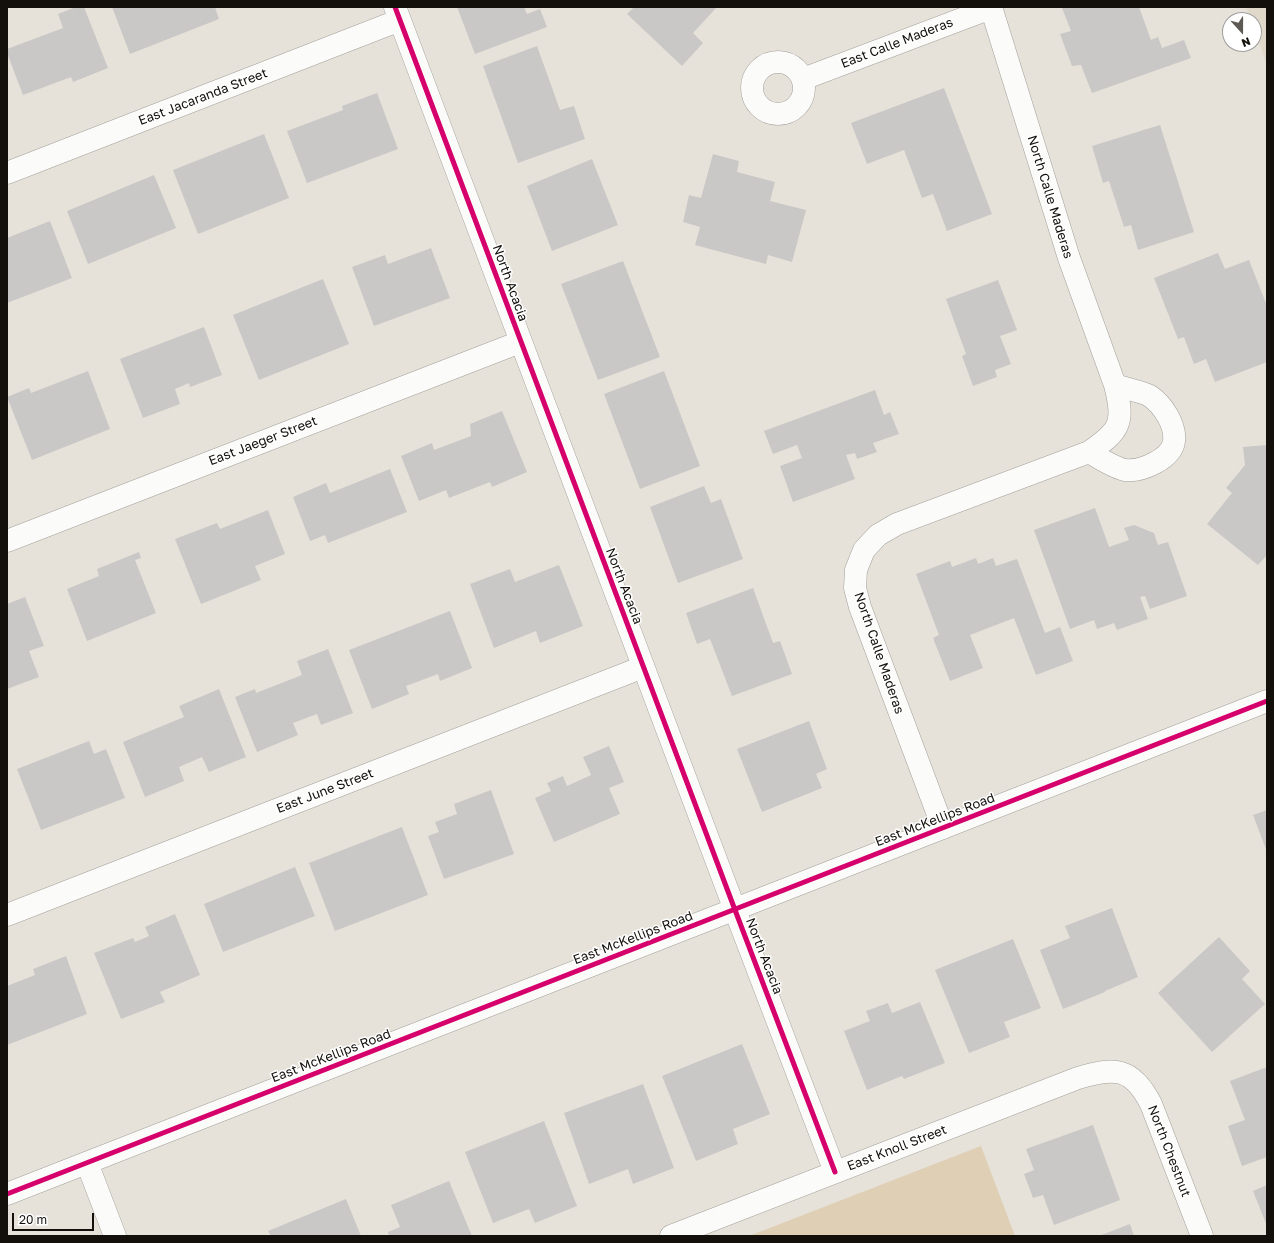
<!DOCTYPE html>
<html>
<head>
<meta charset="utf-8">
<style>
	body { margin:0 }
	#map { position:relative; width:1274px; height:1243px; overflow:hidden; background:#e6e2da; font-family:"Golos Text",sans-serif }
	canvas { display:block }
	.frame { position:absolute; inset:0; border:8px solid #13100c; pointer-events:none }
	.north { position:absolute; left:1222px; top:12px; width:40px; height:40px; box-sizing:border-box; background:#fff; border:1px solid #a19f9e; border-radius:50%; rotate:159deg; font-size:11px; font-weight:700; line-height:16px; text-align:center; color:#13100c }
	.north::after { content:''; display:block; margin:auto; width:14px; height:18px; background:#5d5a54; clip-path:polygon(50% 0,100% 100%,50% 72%,0 100%) }
	.scale { position:absolute; left:12px; top:1213px; width:82px; height:18px; box-sizing:border-box; border:2px solid #13100c; border-top:0; padding-left:5px; font-size:12px; line-height:14px; white-space:nowrap; color:#13100c; -webkit-text-stroke:3px #fff; paint-order:stroke }
</style>
</head>
<body>
<div id="map">
<canvas width="1274" height="1243"></canvas>
<div class="frame"></div>
<div class="north">N</div>
<div class="scale">20 m</div>
</div>
<script>
const ctx = document.querySelector('canvas').getContext('2d');
ctx.lineJoin = 'round';
function fillPath(path, color) { ctx.fillStyle = color; ctx.fill(path, 'evenodd'); }
function trace(path, color, width, dash) { ctx.strokeStyle = color; ctx.lineWidth = width; ctx.lineCap = dash ? 'butt' : 'round'; ctx.setLineDash(dash || []); ctx.stroke(path); }
function write(font, color, halo, rows, align = 'center') {
  ctx.font = font + ' "Golos Text",sans-serif'; ctx.lineWidth = 3; ctx.setLineDash([]); ctx.textBaseline = 'middle'; ctx.strokeStyle = halo; ctx.fillStyle = color; for (const [text, x, y, turn = 0] of rows) {
    ctx.save(); ctx.translate(x, y); ctx.rotate((+turn || 0) * Math.PI / 180); ctx.textAlign = isNaN(turn) ? turn : align; if (halo) ctx.strokeText(text, 0, 0); ctx.fillText(text, 0, 0); ctx.restore();
  }
}
fillPath(new Path2D(`
	M1246 7H1267V65L1254 28V20H1251Z`), '#e0d8c9');
fillPath(new Path2D(`
	M981 1146 1015 1236H749Z`), '#dfcfb4');
fillPath(new Path2D(`
	M76 7H84L108 68 73 82 71 77 23 95 7 53V49L63 28 58 14Z
	M112 7H215L219 19 130 54Z
	M457 7H524L527 14 540 9 547 27 475 54Z
	M634 7H717L693 33 703 43 682 66 627 14Z
	M1065 7H1139L1151 40 1158 37 1162 48 1184 40 1191 58 1092 93 1081 65 1072 66 1060 34 1071 31 1062 8Z
	M537 46 560 110 574 106 585 139 518 163 483 66Z
	M944 88 992 214 947 231 933 194 922 198 904 150 867 164 851 123Z
	M377 93 398 149 307 183 287 131 343 110 342 106Z
	M1160 125 1194 232 1138 250 1131 225 1124 227 1109 181 1103 183 1092 146Z
	M264 134 289 198 198 234 173 170Z
	M713 154 739 161 737 172 775 182 770 201 806 210 792 262 768 255 766 264 695 245 700 227 683 222 689 195 701 198Z
	M592 159 618 225 552 251 527 186Z
	M154 175 176 228 88 264 67 211Z
	M50 221 72 278 7 303V238Z
	M431 248 450 298 374 326 352 267 385 255 388 264Z
	M1218 253 1225 269 1249 260 1267 306V362L1215 382 1206 359 1194 364 1184 337 1178 339 1154 278Z
	M623 261 660 357 598 380 561 284Z
	M323 279 349 344 259 380 233 315Z
	M998 280 1017 330 1000 336 1011 364 995 370 997 377 973 386 962 356 966 354 946 299Z
	M204 327 222 375 190 387 189 383 175 389 180 404 143 418 120 359Z
	M88 371 110 429 32 460 7 397 29 388 31 393Z
	M664 371 700 466 640 489 604 394Z
	M875 390 884 415 890 412 899 434 873 443 877 452 857 459 855 453 846 455 855 479 793 502 780 466 802 458 797 445 773 454 764 431Z
	M502 411 527 472 492 487 490 482 449 498 446 490 419 501 401 456 432 443 434 450 471 436 470 424Z
	M1267 445V555L1258 565 1207 524 1232 493 1226 488 1245 465 1243 447Z
	M390 469 407 512 328 543 325 535 310 541 293 497 326 483 330 493Z
	M704 486 711 503 721 499 743 559 678 583 650 507Z
	M1095 508 1109 547 1129 540 1124 528 1134 525 1154 533 1158 545 1168 542 1187 596 1150 609 1145 596 1140 597 1148 619 1117 630 1114 623 1097 629 1094 620 1070 629 1034 530Z
	M268 510 285 554 255 566 261 580 201 604 175 539 217 523 220 529Z
	M139 552 141 558 135 560 156 613 87 641 67 589 99 576 97 569Z
	M976 558 978 564 993 558 996 566 1017 559 1045 633 1060 627 1073 661 1036 675 1014 618 970 635 983 668 950 681 933 638 939 635 916 574 950 561 952 567Z
	M559 565 583 626 540 643 536 631 494 648 470 584 510 569 515 582Z
	M753 588 773 643 780 641 792 674 732 696 710 639 697 644 686 613Z
	M25 597 44 646 29 651 39 677 7 689V604Z
	M450 611 472 668 440 681 438 674 406 686 409 694 372 709 349 650Z
	M328 649 353 713 321 725 317 714 293 723 298 735 257 752 235 697 255 689 256 693 302 675 297 661Z
	M219 689 246 757 209 772 202 757 179 767 184 781 145 797 123 742 184 717 179 706Z
	M809 721 827 769 816 774 822 788 762 812 737 749Z
	M89 741 94 754 106 749 125 798 41 830 17 769Z
	M609 746 624 782 609 788 620 814 554 842 535 798 551 791 547 783 563 776 567 786 591 775 583 757Z
	M491 790 514 854 444 879 428 836 439 832 435 822 457 814 454 804Z
	M1267 810V852L1253 815Z
	M402 827 428 895 335 931 309 863Z
	M295 867 315 916 223 952 204 904Z
	M1112 908 1138 977 1105 991V992L1063 1009 1040 950 1070 938 1065 926Z
	M175 914 200 975 160 992 165 1002 121 1019 94 953 133 938 135 942 149 936 145 927Z
	M1219 937 1250 971 1242 979 1265 1004 1212 1052 1158 993Z
	M1013 939 1041 1008 1004 1022 1010 1037 969 1053 935 970Z
	M66 956 87 1014 7 1045V986L35 975 33 969Z
	M920 1002 945 1063 904 1079 902 1076 867 1090 844 1031 870 1021 866 1011 888 1003 892 1013Z
	M742 1044 770 1114 733 1129 738 1144 696 1161 662 1076Z
	M1267 1067V1157L1242 1166 1228 1126 1245 1120 1230 1081Z
	M643 1084 674 1168 633 1184 628 1169 589 1184 564 1113Z
	M544 1121 577 1206 535 1223 529 1209 493 1223 465 1152Z
	M1093 1125 1120 1200 1054 1225 1043 1195 1033 1198 1024 1174 1034 1170 1026 1149Z
	M449 1181 472 1236H389L388 1232 400 1227 391 1205Z
	M1267 1185V1226L1253 1191Z
	M346 1199 361 1236H271L268 1231Z
	M1130 1224 1134 1236H1099Z`), '#c9c8c6');
const minor = new Path2D(`
	M395 7 735 910 835 1172
	M752 88a26 26 0 1 1 52 0a26 26 0 1 1-52 0Z
	M803 79 991 8
	M7 173 400 20
	M1089 452C1097 457 1116 468 1125 470 1141 472 1172 459 1174 441 1176 425 1163 405 1150 396 1144 392 1123 388 1115 385
	M7 541 520 342
	M943 828 860 607 855 588 856 570 864 550 878 535 897 524 1089 452C1120 431 1125 423 1115 385L1069 258 991 7
	M7 915 643 667
	M87 1163 115 1236
	M671 1236 1078 1078C1115 1067 1132 1067 1151 1104L1202 1236`);
const major = new Path2D(`
	M7 1194 1267 701`);
trace(minor, '#a3a09a', 23);
trace(major, '#a3a09a', 23);
trace(minor, '#fbfbf9', 22);
trace(major, '#fbfbf9', 22);
trace(new Path2D(`
	M395 7 735 910 835 1172
	M7 1194 1267 701`), '#d6006c', 5);
write('13px', '#13100c', '#fff', [
	["East Calle Maderas",897,43,-21],
	["East Jacaranda Street",203,97,-21],
	["North Calle Maderas",1050,197,73],
	["North Acacia",510,283,70],
	["East Jaeger Street",263,441,-21],
	["North Acacia",624,586,69],
	["North Calle Maderas",879,653,71],
	["East June Street",325,791,-21],
	["East McKellips Road",935,820,-21],
	["East McKellips Road",633,938,-21],
	["North Acacia",764,956,69],
	["East McKellips Road",331,1056,-21],
	["East Knoll Street",897,1148,-21],
	["North Chestnut",1169,1151,69]
]);
</script>
</body>
</html>
